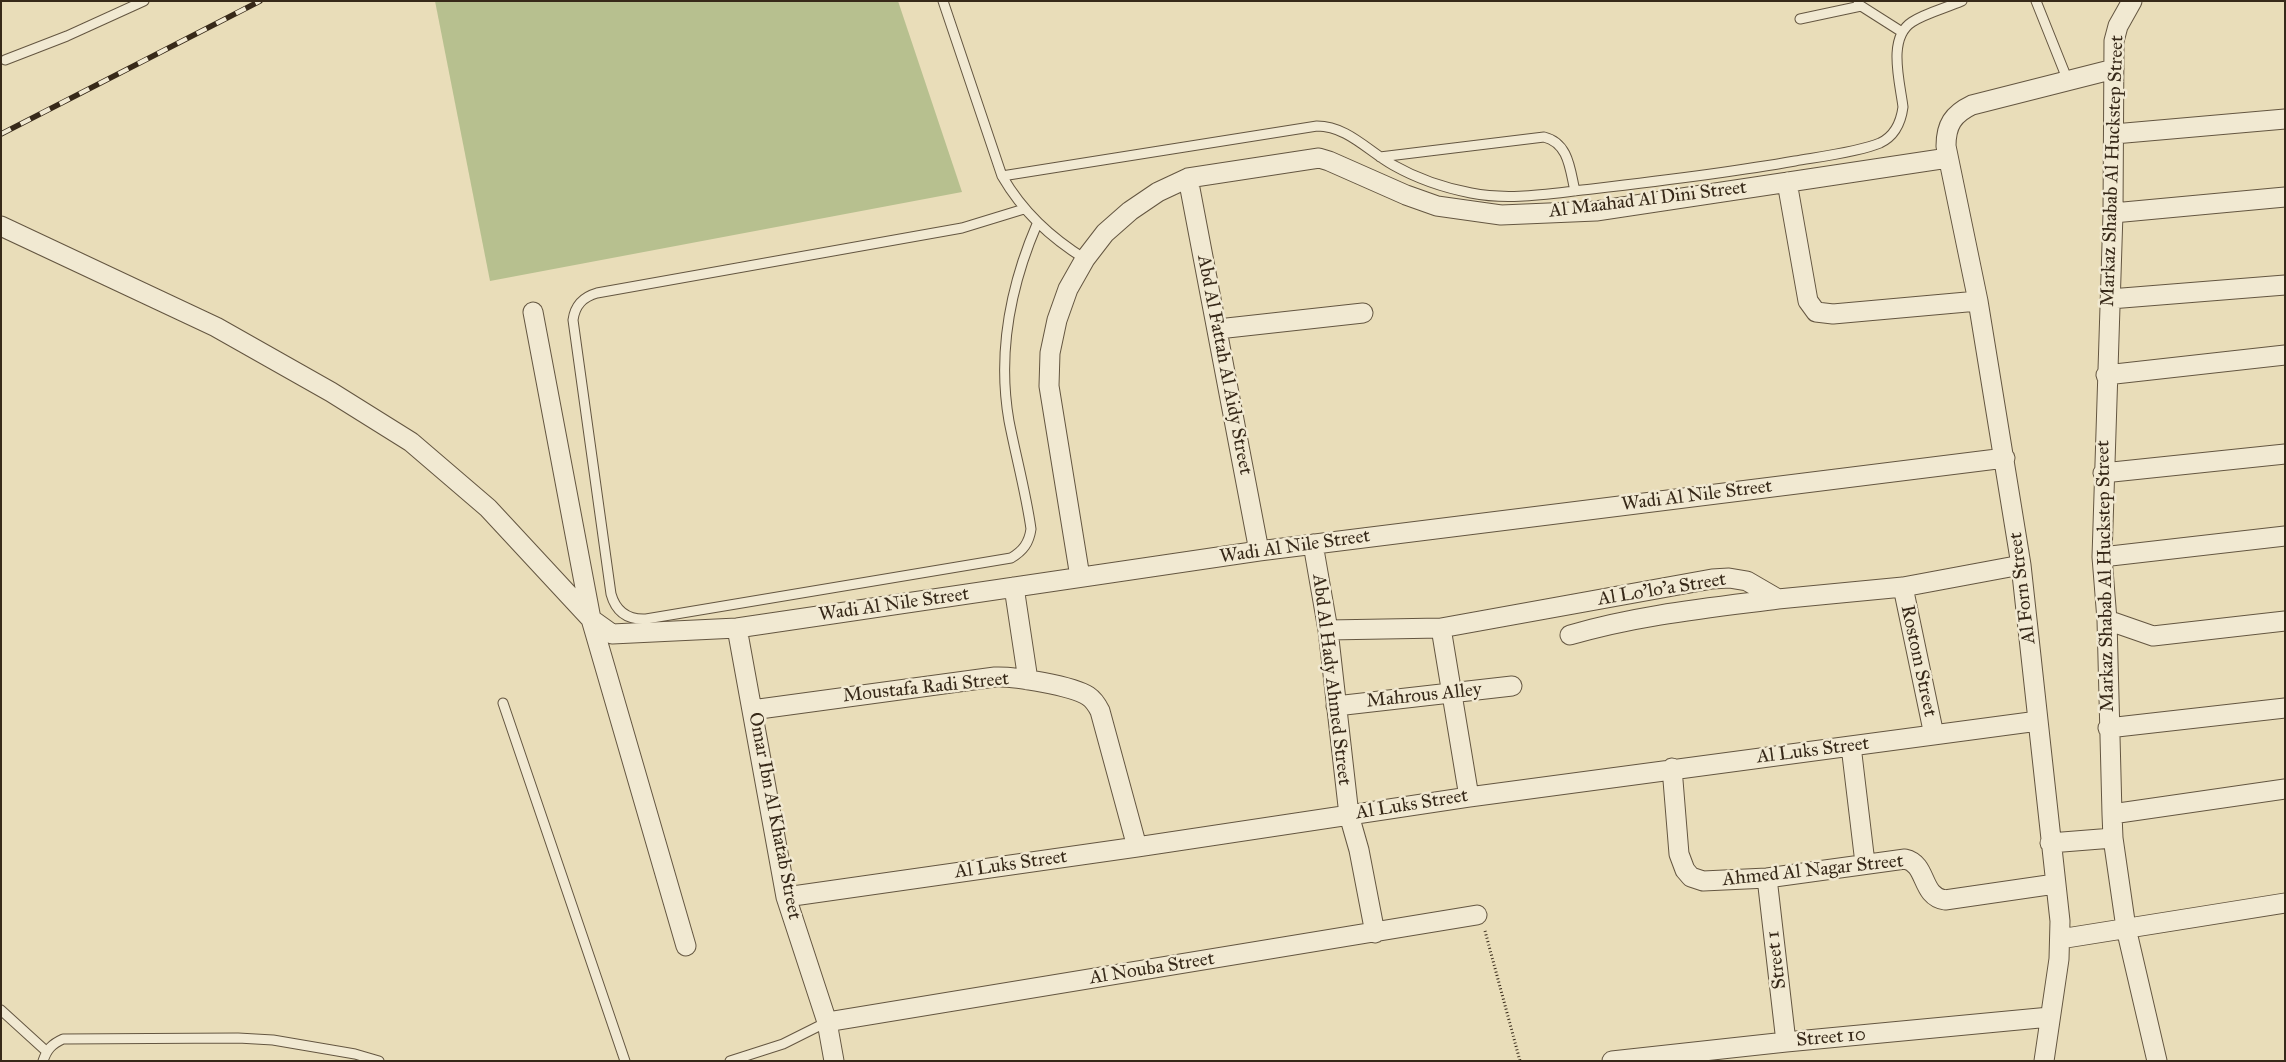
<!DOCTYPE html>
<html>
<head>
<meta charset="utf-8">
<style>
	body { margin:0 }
	#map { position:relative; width:2286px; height:1062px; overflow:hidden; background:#e9ddb9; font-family:"IM FELL Great Primer",serif }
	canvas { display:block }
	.frame { position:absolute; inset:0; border:2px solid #372919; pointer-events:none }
</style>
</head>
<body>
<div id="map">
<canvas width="2286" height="1062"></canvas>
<div class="frame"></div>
</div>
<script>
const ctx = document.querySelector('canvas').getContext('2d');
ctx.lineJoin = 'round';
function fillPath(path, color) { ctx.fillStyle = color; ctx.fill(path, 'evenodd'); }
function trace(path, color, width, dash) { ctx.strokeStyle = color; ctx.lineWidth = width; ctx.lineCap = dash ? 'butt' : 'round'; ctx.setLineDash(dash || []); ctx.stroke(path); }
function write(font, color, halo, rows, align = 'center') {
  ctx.font = font + ' "IM FELL Great Primer",serif'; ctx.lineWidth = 5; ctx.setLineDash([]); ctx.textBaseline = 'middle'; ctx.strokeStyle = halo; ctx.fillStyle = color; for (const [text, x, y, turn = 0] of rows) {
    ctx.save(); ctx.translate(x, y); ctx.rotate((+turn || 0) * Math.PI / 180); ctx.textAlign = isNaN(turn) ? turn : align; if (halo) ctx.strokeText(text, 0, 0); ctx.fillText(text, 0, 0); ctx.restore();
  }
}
fillPath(new Path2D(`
	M435 1H898L962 192 490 281Z`), '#b7c08f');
const lane = new Path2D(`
	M943 1 1002 176C1023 212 1050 237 1085 259
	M2036 1 2068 81
	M1858 4 1902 32
	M1800 19 1861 6
	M5 60 67 36 144 1
	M1380 157 1544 137C1569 143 1570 170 1575 191
	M1002 176 1317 126C1347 126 1368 151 1393 165 1416 178 1445 188 1471 193 1511 201 1552 193 1592 189 1660 181 1727 173 1795 161 1818 157 1859 152 1880 143 1895 136 1901 122 1903 107 1900 82 1887 38 1912 22 1926 13 1946 8 1962 1
	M1024 209 962 228 597 293C583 297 575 305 573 320L611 594C616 612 628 620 646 619L1011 558C1023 551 1029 543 1031 529 1026 493 1016 457 1009 421 997 352 1010 287 1037 224
	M503 703 625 1061
	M1 1010 46 1051
	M43 1061C47 1049 52 1044 63 1039L238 1038 273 1040 355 1054 379 1061
	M730 1061 783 1044 827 1022`);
const street = new Path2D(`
	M2132 1 2118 26 2114 41 2113 213 2102 557 2107 620 2112 814 2113 838 2126 928 2157 1061
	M2114 134 2285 119
	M1188 178 1259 551
	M1787 182 1808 301 1816 312 1833 314 1978 301
	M2113 213 2285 197
	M1 226 216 327 331 392 411 442 488 508 591 619 686 946
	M2110 299 2285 285
	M533 312 591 619 612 634 737 628 1259 551 2005 458
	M1218 329 1363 313
	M2106 375 2285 355
	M2103 473 2285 454
	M1313 544 1328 630 1349 815 1359 850 1375 933
	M2102 557 2285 536
	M1080 577 1049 386 1050 353 1057 320 1068 289 1085 259 1105 233 1130 211 1158 192 1188 178 1319 158 1329 161 1406 195 1437 206 1501 215 1596 211 1948 158
	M1014 587 1028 680
	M1903 587 1934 735
	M2107 620 2153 636 2285 621
	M737 628 786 897 827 1022 834 1061
	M1441 628 1469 797
	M1328 630 1441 628 1712 579 1729 578 1747 581 1778 599 1903 587 2021 565
	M1570 635C1638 615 1708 608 1778 599
	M1336 706 1512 686
	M752 710 995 677C1014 676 1073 686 1088 696 1094 700 1097 705 1100 711L1137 847
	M2108 728 2285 708
	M1851 746 1865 863
	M1672 768 1679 854 1685 870 1691 877 1703 881 1767 878 1905 859C1928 864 1920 896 1945 900L2055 884
	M2112 814 2285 789
	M2050 843 2113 838
	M1767 878 1786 1042
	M786 897 1137 847 1469 797 2038 721
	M2060 939 2285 903
	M827 1022 1477 915
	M1612 1061 1786 1042 2050 1017
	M2044 1061 2059 959 2060 921 2021 565 1978 301 1946 146C1946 125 1953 114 1972 105L2114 69`);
trace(lane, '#645641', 11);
trace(street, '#645641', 21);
trace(new Path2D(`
	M1485 931 1520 1061`), '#372919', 3, [1, 2.5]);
trace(lane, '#f1e9d2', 9);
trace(street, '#f1e9d2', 19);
const rail = new Path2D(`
	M1 134 260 1`);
trace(rail, '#372919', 5.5);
trace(rail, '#f1e9d2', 4, [11]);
write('19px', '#372919', '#f1e9d2', [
	["Markaz Shabab Al Huckstep Street",2113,171,-88],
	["Al Maahad Al Dini Street",1648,200,-7],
	["Abd Al Fattah Al Aidy Street",1224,365,79],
	["Wadi Al Nile Street",1697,496,-7],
	["Wadi Al Nile Street",1295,547,-8],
	["Markaz Shabab Al Huckstep Street",2106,576,-91],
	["Al Forn Street",2023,588,-97],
	["Al Lo'lo'a Street",1662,590,-9],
	["Wadi Al Nile Street",894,605,-8],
	["Rostom Street",1918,661,78],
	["Abd Al Hady Ahmed Street",1331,680,83],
	["Moustafa Radi Street",926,688,-6],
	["Mahrous Alley",1424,696,-6],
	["Al Luks Street",1813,751,-7],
	["Al Luks Street",1412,805,-9],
	["Omar Ibn Al Khatab Street",774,816,79],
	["Al Luks Street",1011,865,-8],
	["Ahmed Al Nagar Street",1813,871,-6],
	["Street 1",1777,960,-97],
	["Al Nouba Street",1152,969,-9],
	["Street 10",1831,1038,-5]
]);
</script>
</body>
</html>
